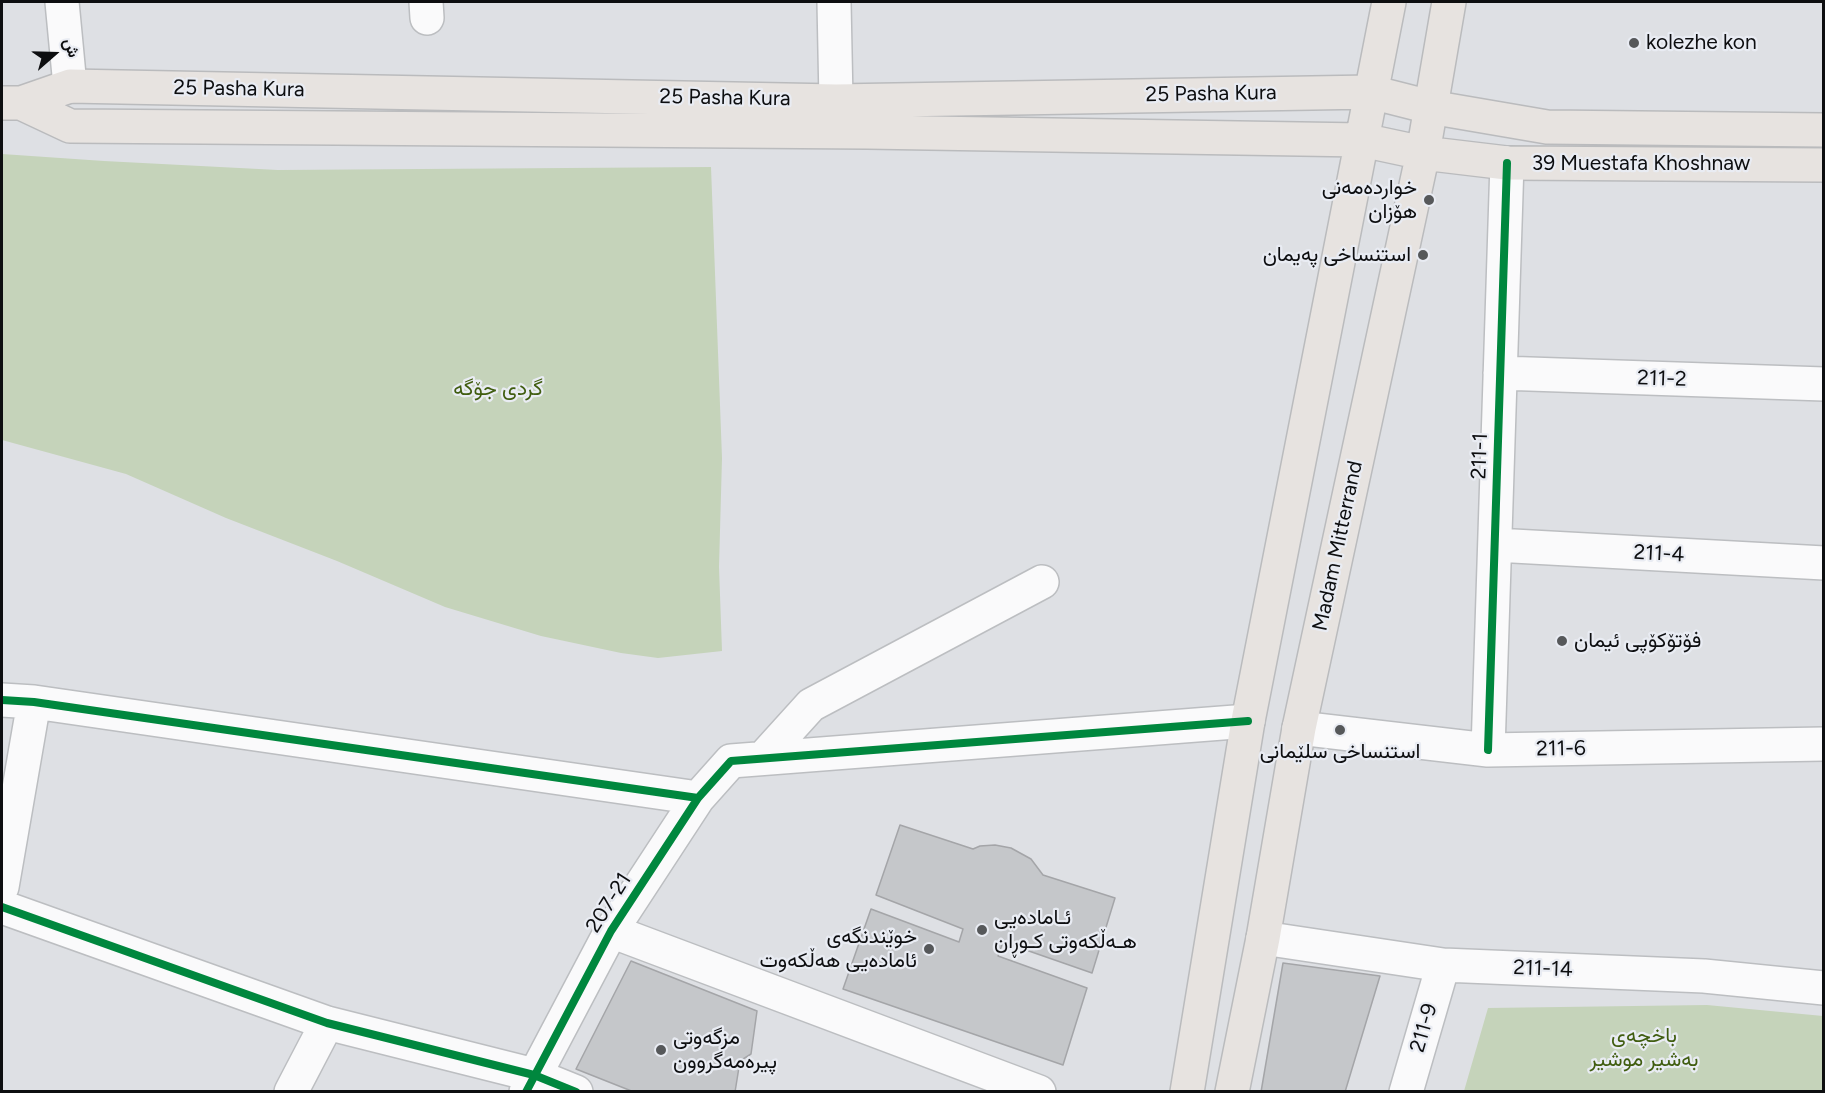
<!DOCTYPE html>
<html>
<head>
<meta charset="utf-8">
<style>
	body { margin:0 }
	#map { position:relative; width:1825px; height:1093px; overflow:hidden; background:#dee0e4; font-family:Figtree,Vazirmatn,sans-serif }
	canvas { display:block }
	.frame { position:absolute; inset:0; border:3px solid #0d0e10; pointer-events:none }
	.north { position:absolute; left:24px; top:24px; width:60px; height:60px; -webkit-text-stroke:4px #e9ecf3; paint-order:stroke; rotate:70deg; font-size:16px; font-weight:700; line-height:24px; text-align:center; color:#0d0e10 }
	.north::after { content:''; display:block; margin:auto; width:21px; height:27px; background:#0d0e10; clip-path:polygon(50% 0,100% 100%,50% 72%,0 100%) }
</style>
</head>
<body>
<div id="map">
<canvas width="1825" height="1093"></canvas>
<div class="frame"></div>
<div class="north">ش</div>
</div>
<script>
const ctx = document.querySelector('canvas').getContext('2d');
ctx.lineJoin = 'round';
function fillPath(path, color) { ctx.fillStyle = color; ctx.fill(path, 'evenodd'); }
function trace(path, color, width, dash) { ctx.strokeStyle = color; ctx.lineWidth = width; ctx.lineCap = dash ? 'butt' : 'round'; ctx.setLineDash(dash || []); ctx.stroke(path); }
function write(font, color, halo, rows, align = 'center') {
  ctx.font = font + ' Figtree,Vazirmatn,sans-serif'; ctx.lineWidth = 4.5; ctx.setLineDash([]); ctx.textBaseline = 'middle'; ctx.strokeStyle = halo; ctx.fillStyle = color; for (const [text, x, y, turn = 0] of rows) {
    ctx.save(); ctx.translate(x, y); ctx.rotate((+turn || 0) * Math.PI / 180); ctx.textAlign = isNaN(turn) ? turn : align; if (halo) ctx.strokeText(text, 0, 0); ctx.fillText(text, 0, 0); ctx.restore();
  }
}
fillPath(new Path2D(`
	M2 154 104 161 278 170 711 167 722 458 719 567 722 651 658 658 621 653 541 636 445 607 337 561 226 518 126 474 2 440Z
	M1707 1005 1823 1016V1091H1464L1488 1008Z`), '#c5d3ba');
const building = new Path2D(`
	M900 825 973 849 980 846 995 845 1011 848 1031 859 1043 875 1115 898 1092 973 1003 942 998 956 1087 988 1063 1065 843 989 871 909 959 942 963 929 876 895Z
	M631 961 757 1011 751 1054 740 1061 735 1092H634L576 1069Z
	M1283 963 1380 976 1345 1092H1261Z`);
fillPath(building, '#c5c7ca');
trace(building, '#a4a5a8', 1.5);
const minor = new Path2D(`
	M62 2 70 86
	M426 2 427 18
	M834 2 836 101
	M1500 373 1824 384
	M1495 545 1824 563
	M2 700 34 702 698 798
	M1299 728 1488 750 1824 744
	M1488 750 1507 163
	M763 758 811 705 1042 582
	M2 887 34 702
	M2 907 327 1023 534 1075 576 1092
	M611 931 1039 1092
	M1263 938 1443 965 1704 976 1824 988
	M291 1092 327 1023
	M526 1092 611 931 698 798 731 761 1248 721
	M1406 1092 1443 965`);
const major = new Path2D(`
	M2 103H21L70 86 836 101 1371 92 1430 107 1547 127 1824 130
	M21 103 70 126 867 132 1362 140 1423 153 1507 163 1824 165
	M1187 1092 1248 721 1389 2
	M1232 1092 1263 938 1299 728 1423 153 1449 2`);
trace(minor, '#bcbec1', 36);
trace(major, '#babbbd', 36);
trace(minor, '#fafafb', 33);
trace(major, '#e7e3e0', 33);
trace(new Path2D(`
	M2 700 34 702 698 798
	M1488 750 1507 163
	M2 907 327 1023 534 1075 576 1092
	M526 1092 611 931 698 798 731 761 1248 721`), '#00873e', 8);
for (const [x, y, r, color] of [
	[1634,43,6,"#56585a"],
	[1429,200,6,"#56585a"],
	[1423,255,6,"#56585a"],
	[1562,641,6,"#56585a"],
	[1340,730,6,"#56585a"],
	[982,930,6,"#56585a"],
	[929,949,6,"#56585a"],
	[661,1050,6,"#56585a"]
]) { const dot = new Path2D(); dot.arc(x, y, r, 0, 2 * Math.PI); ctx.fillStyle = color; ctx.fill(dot); trace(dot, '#e9ecf3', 2); }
write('21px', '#0d0e10', '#e9ecf3', [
	["kolezhe kon",1646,43],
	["خواردە‌مە‌نی",1417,188,"right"],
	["ھۆزان",1417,212,"right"],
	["استنساخی پە‌یمان",1411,255,"right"],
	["فۆتۆکۆپی ئیمان",1574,641],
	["استنساخی سلێمانی",1340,752,"center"],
	["ئـامادەیی",994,918],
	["هـەڵکەوتی کـوڕان",994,942],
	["خوێندنگەی",917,937,"right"],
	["ئامادەیی هەڵکەوت",917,961,"right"],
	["مزگەوتی",673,1038],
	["پیرەمەگروون",673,1062]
], 'left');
write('21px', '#0d0e10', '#e9ecf3', [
	["25 Pasha Kura",239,89,1],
	["25 Pasha Kura",1211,94,-1],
	["25 Pasha Kura",725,98,1],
	["39 Muestafa Khoshnaw",1641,164],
	["211-2",1662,379,2],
	["211-1",1480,456,-88],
	["Madam Mitterrand",1338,546,-78],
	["211-4",1659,554,3],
	["211-6",1561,749,-1],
	["207-21",609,903,-58],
	["211-14",1543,969,2],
	["211-9",1424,1028,-74]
]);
write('21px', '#405d10', '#e9ecf3', [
	["گردی جۆگە",498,389],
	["باخچەی",1644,1036],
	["بەشیر موشیر",1644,1060]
]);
</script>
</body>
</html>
